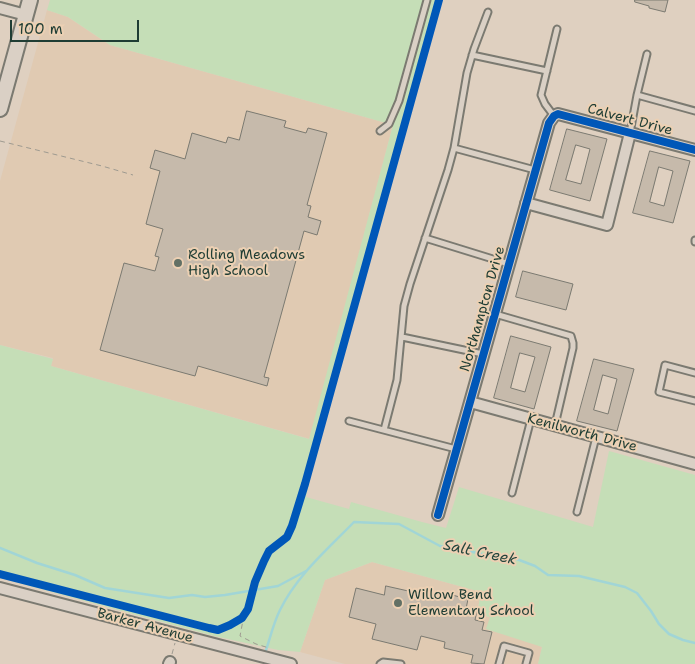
<!DOCTYPE html>
<html>
<head>
<meta charset="utf-8">
<style>
	body { margin:0 }
	#map { position:relative; width:695px; height:664px; overflow:hidden; background:#dfd0c0; font-family:"Shantell Sans",sans-serif }
	canvas { display:block }
	.scale { position:absolute; left:10px; top:20px; width:129px; height:22px; box-sizing:border-box; border:2px solid #1f3d34; border-top:0; padding-left:6px; font-size:15px; line-height:18px; white-space:nowrap; color:#1f3d34; -webkit-text-stroke:4px #ecd0b3; paint-order:stroke }
</style>
</head>
<body>
<div id="map">
<canvas width="695" height="664"></canvas>
<div class="scale">100 m</div>
</div>
<script>
const ctx = document.querySelector('canvas').getContext('2d');
ctx.lineJoin = 'round';
function fillPath(path, color) { ctx.fillStyle = color; ctx.fill(path, 'evenodd'); }
function trace(path, color, width, dash) { ctx.strokeStyle = color; ctx.lineWidth = width; ctx.lineCap = dash ? 'butt' : 'round'; ctx.setLineDash(dash || []); ctx.stroke(path); }
function write(font, color, halo, rows, align = 'center') {
  ctx.font = font + ' "Shantell Sans",sans-serif'; ctx.lineWidth = 4; ctx.setLineDash([]); ctx.textBaseline = 'middle'; ctx.strokeStyle = halo; ctx.fillStyle = color; for (const [text, x, y, turn = 0] of rows) {
    ctx.save(); ctx.translate(x, y); ctx.rotate((+turn || 0) * Math.PI / 180); ctx.textAlign = isNaN(turn) ? turn : align; if (halo) ctx.strokeText(text, 0, 0); ctx.fillText(text, 0, 0); ctx.restore();
  }
}
fillPath(new Path2D(`
	M47 10 68 17 110 45 393 125 310 439 51 366 53 358 0 345V181Z
	M372 562 481 592 477 614 490 617 542 647 538 664H345L300 652 325 580Z`), '#e0cab2');
fillPath(new Path2D(`
	M50 0H440L312 471 306 497 349 509 351 502 422 522 446 528 459 487 593 527 609 451 695 475V664H538L542 647 486 629 490 617 477 614 481 592 372 562 325 580 300 652 278 650 214 636 0 578V345L53 359 51 366 309 439 393 125 110 45 68 17 47 10Z`), '#c5deb7');
trace(new Path2D(`
	M0 548 37 563 75 575 105 588 169 598 192 595 205 597 225 595 278 586 306 571
	M265 653C270 639 273 624 280 610 297 575 328 549 354 522L399 524 440 546 478 553 489 556 506 555 535 566 548 575 579 576 625 587 637 593 651 611 659 624 669 634 683 640 695 643`), '#a1d5d6', 2.5);
const building = new Path2D(`
	M635 0H668L665 12 649 8V6L635 2Z
	M247 111 286 121 284 127 306 133 308 128 327 133 307 205 311 206 308 217 321 221 317 235 304 231 264 377 269 378 267 386 198 366 195 376 100 350 124 263 155 271 159 257 155 256 163 229 146 224 160 171 150 168 155 150 185 159 192 133 226 143 228 137 239 140Z
	M567 129 607 139 590 201 550 190ZM576 145 590 149 581 184 566 180Z
	M650 151 690 161 673 223 633 213ZM659 167 673 171 664 206 650 202Z
	M523 271 573 284 566 310 516 297Z
	M511 336 551 347 534 409 494 398ZM520 353 535 357 525 392 511 388Z
	M594 359 634 369 617 431 577 421ZM603 375 617 379 608 414 594 410Z
	M386 586 435 597 436 591 468 599 466 609 477 611 475 620 484 622 482 630 492 632 484 664 471 663 473 655 444 648 445 642 421 636 417 650 372 639 376 624 349 617 356 588 384 595Z`);
fillPath(building, '#c6baab');
trace(building, '#7b7a71', 1);
const lane = new Path2D(`
	M472 55 547 71
	M637 95 695 111
	M554 116 545 104 541 95 557 29
	M380 131 389 124 399 101 427 0
	M630 133 637 95 647 54
	M454 148 535 170
	M425 238 509 264
	M695 240V242
	M495 314 571 336 573 343V348L555 425
	M402 337 483 354
	M695 373 665 365 659 392 695 401
	M349 421 456 449
	M384 430 397 380 404 306 410 284 448 170 454 148 467 73 474 49 488 12
	M512 493 531 419
	M577 512 596 437
	M380 664 383 662 401 664
	M499 664 504 646 529 653 526 664`);
const street = new Path2D(`
	M0 8 26 15
	M526 203 607 225 630 133
	M470 402 695 464
	M438 515 549 123 554 116 558 114 695 150
	M0 588 291 664
	M169 664 170 662`);
const secondary = new Path2D(`
	M0 109 30 0`);
trace(lane, '#7b7a71', 9);
trace(street, '#7b7a71', 14);
trace(secondary, '#7b7a71', 18);
trace(new Path2D(`
	M0 141 102 166 133 175
	M244 615 240 636 256 644 269 648
	M172 654 175 643`), '#9e9a90', 1, [5, 4]);
trace(lane, '#dad0c5', 5);
trace(street, '#dad0c5', 10);
trace(secondary, '#dad0c5', 14);
trace(new Path2D(`
	M438 515 549 123 554 116 558 114 695 150
	M0 574 209 628 218 630 230 625 242 618 248 609 255 582 264 561 269 551 287 537 292 526 305 484 439 0`), '#0057b8', 8);
for (const [x, y, r, color] of [
	[178,263,5,"#627065"],
	[398,603,5,"#627065"]
]) { const dot = new Path2D(); dot.arc(x, y, r, 0, 2 * Math.PI); ctx.fillStyle = color; ctx.fill(dot); trace(dot, '#ecd0b3', 2); }
write('14px', '#1f3d34', '#ecd0b3', [
	["Calvert Drive",630,120,15],
	["Northampton Drive",483,309,-74],
	["Kenilworth Drive",582,433,15],
	["Barker Avenue",145,626,15]
]);
write('14px', '#1f3d34', '#ecd0b3', [
	["Rolling Meadows",188,255],
	["High School",188,271],
	["Willow Bend",408,595],
	["Elementary School",408,611]
], 'left');
write('italic 15px', '#24453d', '#ecd0b3', [
	["Salt Creek",480,553,12]
]);
</script>
</body>
</html>
